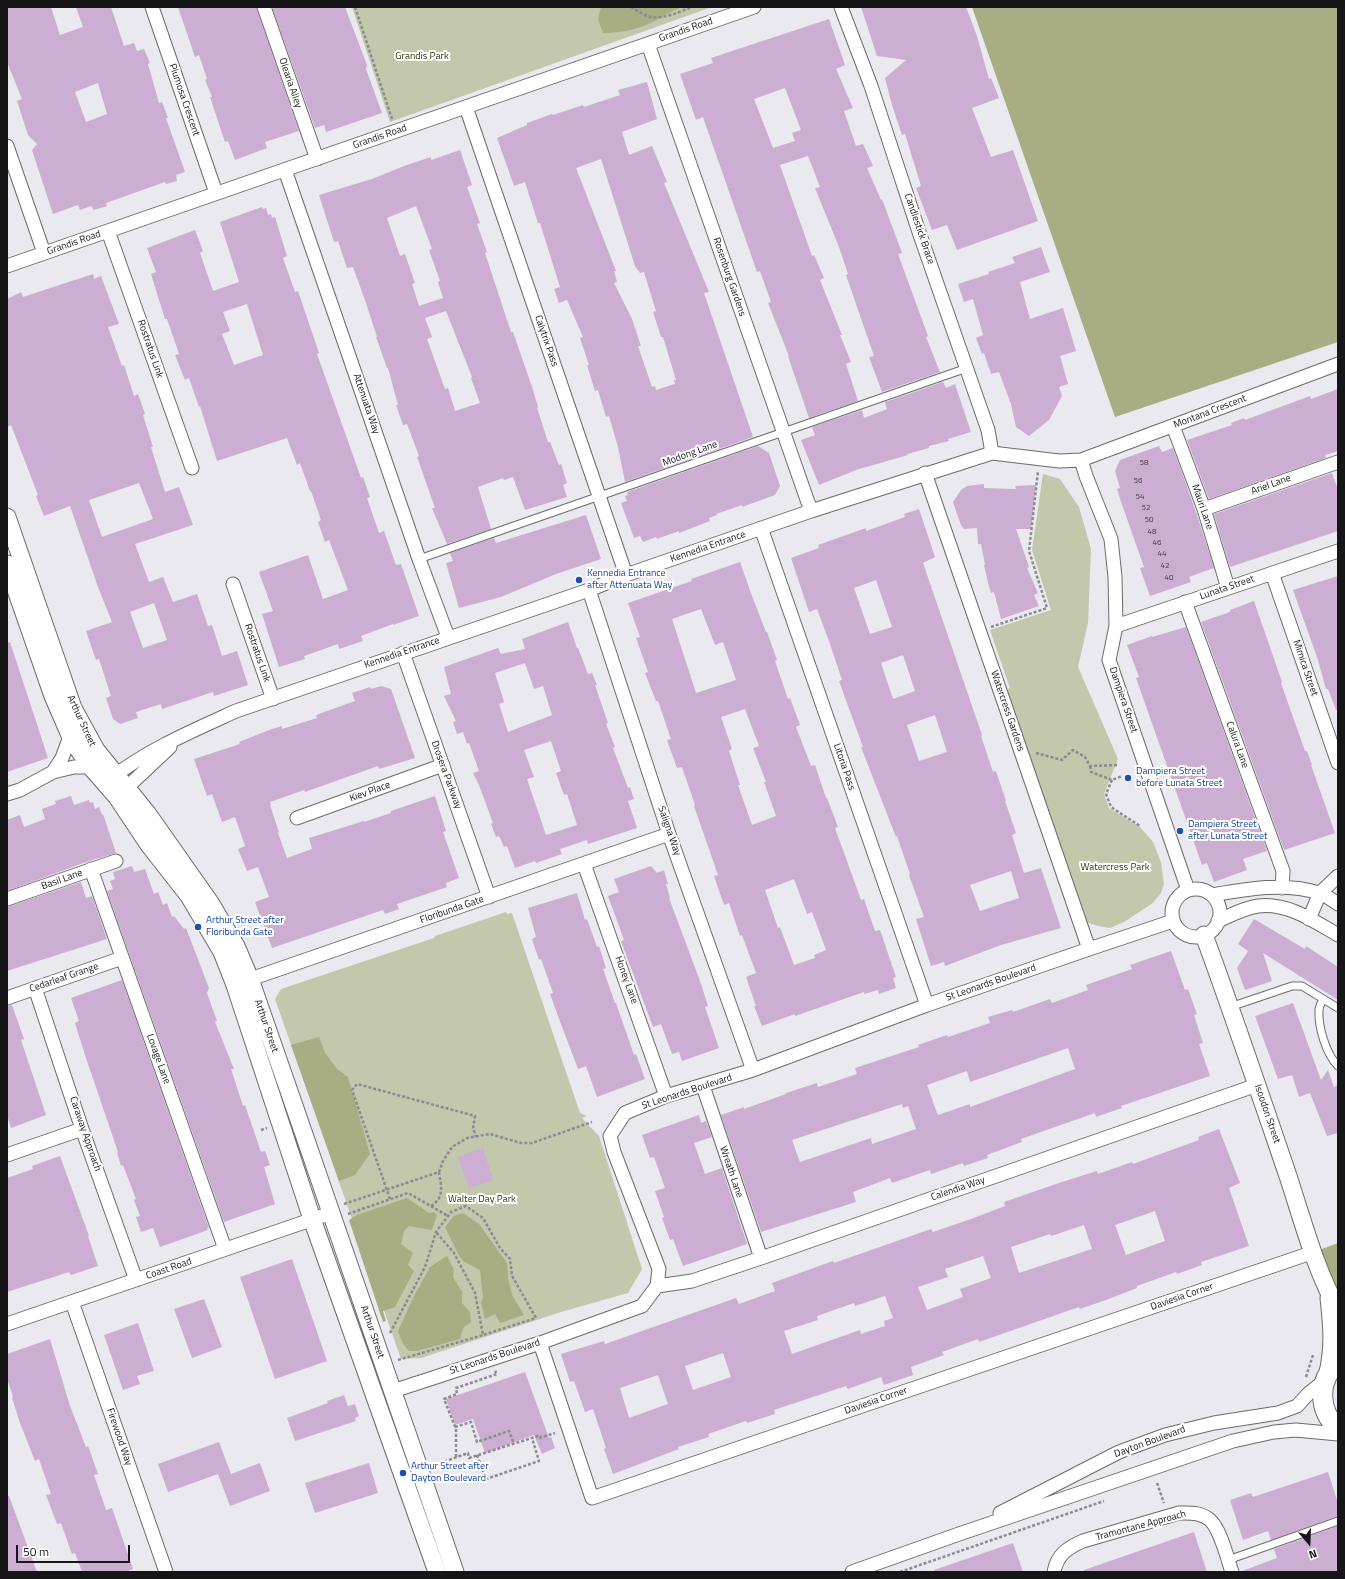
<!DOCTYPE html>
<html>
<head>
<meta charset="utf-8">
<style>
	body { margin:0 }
	#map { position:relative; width:1345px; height:1579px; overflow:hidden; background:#eae9ef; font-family:"Titillium Web",sans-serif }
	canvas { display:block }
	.frame { position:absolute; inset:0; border:8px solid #161517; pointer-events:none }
	.north { position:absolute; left:1289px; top:1523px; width:40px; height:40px; -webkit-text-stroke:3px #fff; paint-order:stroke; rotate:161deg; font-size:11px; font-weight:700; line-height:16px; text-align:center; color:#161517 }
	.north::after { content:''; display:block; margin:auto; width:14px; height:18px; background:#161517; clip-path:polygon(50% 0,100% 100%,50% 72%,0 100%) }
	.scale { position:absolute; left:16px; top:1545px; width:114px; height:18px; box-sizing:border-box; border:2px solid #161517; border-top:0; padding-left:5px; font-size:12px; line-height:14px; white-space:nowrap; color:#161517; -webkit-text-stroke:3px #fff; paint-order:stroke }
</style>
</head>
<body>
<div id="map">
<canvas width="1345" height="1579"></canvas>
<div class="frame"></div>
<div class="north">N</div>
<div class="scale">50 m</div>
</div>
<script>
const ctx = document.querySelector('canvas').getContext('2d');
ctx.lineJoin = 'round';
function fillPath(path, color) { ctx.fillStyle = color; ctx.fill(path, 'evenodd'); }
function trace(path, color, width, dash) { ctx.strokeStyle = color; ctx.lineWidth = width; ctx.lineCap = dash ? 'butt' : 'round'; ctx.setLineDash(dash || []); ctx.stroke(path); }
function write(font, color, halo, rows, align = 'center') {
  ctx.font = font + ' "Titillium Web",sans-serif'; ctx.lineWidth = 4; ctx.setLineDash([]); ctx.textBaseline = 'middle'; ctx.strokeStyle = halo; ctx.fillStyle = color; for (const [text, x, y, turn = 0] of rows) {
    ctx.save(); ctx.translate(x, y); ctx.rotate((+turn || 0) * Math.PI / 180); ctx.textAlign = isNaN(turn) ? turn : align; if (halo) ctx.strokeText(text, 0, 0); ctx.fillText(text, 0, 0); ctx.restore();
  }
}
fillPath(new Path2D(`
	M352 7H712L390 122Z
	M1043 474 1060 479 1079 507 1091 549 1088 623 1078 667 1118 759 1104 794 1109 808 1140 827 1153 842 1161 862 1164 884 1161 893 1153 903 1124 922 1110 928 1098 926 1086 922 1004 690 1010 688 990 630 1051 610 1032 550Z
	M506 912 507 914 512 913 580 1113 587 1116 582 1118 599 1136 642 1269 628 1293 561 1312 421 1358 401 1359 275 999 281 989 434 938 435 936Z`), '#c3c7ac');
fillPath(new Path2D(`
	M601 7H682C669 12 658 20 646 25 631 31 618 33 603 33L598 19Z
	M972 7H1338V342L1115 417Z
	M319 1037 325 1053 337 1069 348 1077 370 1154 355 1175 339 1181 291 1045Z
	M407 1198 429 1213 434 1212 437 1215 432 1230 409 1226 404 1231 401 1244 413 1253 408 1265 414 1271 395 1307 383 1311 386 1321 383 1322 349 1220 357 1215Z
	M463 1213 479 1224 507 1263 508 1278 512 1295 524 1315 500 1323 495 1314 485 1319 481 1303 483 1297 480 1270 463 1261 458 1254 445 1227 454 1216Z
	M1338 1243V1309L1314 1252Z
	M447 1256 454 1270 453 1277 462 1292V1303L470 1312 471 1322 463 1328 460 1339 417 1351H409L403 1344 398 1331 413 1298 430 1267Z`), '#a8ad83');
fillPath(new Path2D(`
	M7 7H51L60 35 83 27 76 7H111L124 46 134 43 137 51 144 49 150 63 148 64 159 103 162 102 168 118H166L185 172 176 175 177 181 166 184 165 182 106 203 107 206 94 210 91 206 80 210 78 205 53 214 32 150 37 144 28 135 17 101 22 99 7 62ZM98 83 107 114 86 122 75 92Z
	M178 7H256L299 131 265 142 267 148 235 160 228 141 225 142 210 97H212L205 80 207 79 199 55 195 57Z
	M272 7H345L367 65 366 69 382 113 326 132 324 125 315 128Z
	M861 7H966L977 36 989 79 991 78 999 98 972 108 991 157 1013 150 1038 221 957 250 947 225 932 230 916 188 921 186 905 134 902 135 892 105 885 78 906 60 877 56Z
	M829 19 845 65 836 69 853 108 844 111 856 146 863 144 873 166 867 168 881 200 882 199 902 253 898 254 928 336 926 337 940 372 882 392 869 357 874 356 846 275 848 274 839 247 815 188 820 187 808 156 780 165 812 256 814 255 824 278 820 280 842 335H840L851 362 846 364 858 401 809 418 788 356H789L768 303 771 302 760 271 757 272 703 117 696 120 680 74 713 63 711 58ZM785 88 801 130 792 133 795 141 773 148 754 99Z
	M647 82 657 119 622 132 629 155 652 146 667 182 664 183 709 292 704 293 753 437 625 482 618 447 609 416 606 417 598 390 595 391 587 365H589L580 338 583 337 567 300 559 303 554 289 560 287 540 223H538L525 182 514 186 497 138 527 125V123L552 114 553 115 583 105 584 107 620 95 618 90ZM601 159 635 266 640 273 644 272 656 311 653 312 661 337H663L676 380H674L675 384 656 390 655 386 652 387 638 346H641L632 319 614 283 617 282 614 271H616L576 168Z
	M460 150 472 185 467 187 480 223 477 224 487 252 485 253 511 332H513L532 387 538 407 537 408 548 442H550L559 465 561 464 567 483 563 485 567 497 525 510 513 477 504 480 503 478 478 487 491 529 447 544 432 508H435L417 457 419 456 407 424 403 425 396 405H398L388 368H387L376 337H377L366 303 353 267 347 268 338 241 334 242 319 195 372 179 404 166 431 157V160ZM416 206 432 249 429 250 440 281 438 282 443 298 419 306 412 284 415 283 405 254 400 256 387 218ZM446 311 472 377 471 378 480 403 455 411 448 388 445 389 427 339 432 337 425 318Z
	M262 207 263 209 266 208 268 215 271 214 272 218 275 217 287 256 283 258 295 292 298 291 319 353 317 354 361 478 363 477 370 497 367 498 379 533 384 531 396 565 401 564 419 616 393 625V624L361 636 363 641 339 649 338 644 304 656 305 659 279 667 262 614 273 611 259 572 308 555 323 599 348 590 329 540 325 542 318 522 321 520 311 491H310L300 463 297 465 287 438 217 461 200 406 199 407 189 378 185 380 175 355 179 354 167 319H165L151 274 156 272 147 248 195 230 203 251 200 253 213 291 239 282 220 222ZM247 304 263 355 234 365 222 334 230 331 223 312Z
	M1041 247 1050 272 1020 282 1030 319 1063 308 1076 351 1060 356 1068 384 1059 387 1062 396 1049 420 1029 436 1016 427 1011 404 999 372 991 374 984 353 982 354 976 338 983 335 973 299 964 302 958 284 989 274 988 272 1015 263 1012 257Z
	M93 274 94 279 101 276 119 324 108 327 122 366 124 365 134 396 138 394 145 414 143 415 153 447H151L165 492 179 487 193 525 135 544 149 582 163 577 173 602 197 594 208 626 212 625 222 656 237 651 248 685 214 696 213 692 162 709 161 704 136 712 138 718 120 724 113 719 106 698 111 696 99 659 96 660 86 631 112 622 98 587 70 506 44 516 36 496 38 495 11 425 7 427V299L21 292 23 297ZM139 483 153 519 102 537 89 500ZM154 603 167 640 143 648 130 612Z
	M943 382 946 388 955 384 971 432 948 439 949 441 929 446V448L907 454 908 455 856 470 819 485 801 440 815 435 812 427 862 410 864 418 887 409 885 402Z
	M1338 389V451L1325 455 1326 458 1209 499 1187 440 1232 425 1231 423 1244 418 1245 420 1310 396 1311 399Z
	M758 446 769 453 780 486 775 495 742 507V505L716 514 717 515 709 518 710 521 679 533V531L657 539 656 537 643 542 640 536 634 538 621 503 627 501 625 496 628 495 627 492Z
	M1159 446 1162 452 1173 448 1196 512 1214 568 1189 577 1191 582 1150 596 1140 568 1144 567 1119 496 1117 489 1120 488 1115 471 1120 460Z
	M1332 473 1338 490V531L1230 567 1214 514Z
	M984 484V488L1016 489 1015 486 1036 485 1031 529H1016L1029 567 1027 568 1038 593 1034 595 1039 606 1001 619 994 592 991 593 988 583 984 565H985L981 544H978L977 528 964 529 961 525 953 502 961 490 967 486Z
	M919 509 935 557 923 563 982 735 981 736 993 772 996 771 1006 801H1005L1016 833 1012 835 1024 873 1041 868 1061 928 1001 945 945 966 944 962 931 966 916 919 924 917 909 875 910 874 897 836 896 837 861 747H863L839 681 842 680 830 644 817 609 809 612 791 558 819 548 818 545 866 528V531L905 517 904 514ZM876 580 892 627 870 634 854 588ZM903 655 915 691 893 699 881 663ZM935 715 947 752 919 761 907 725ZM1011 871 1019 898 980 911 970 885Z
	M586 515 601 559 556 574 501 597 459 608 446 563 453 561 450 553 494 538 496 543Z
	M740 562 752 596 766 632H767L777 660 775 661 788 699 790 698 800 725 796 727 811 766 815 765 826 798H827L838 827 835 828 861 900 864 899 875 931 880 930 896 977 893 978 896 988 879 994 878 990 864 994V992L795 1016V1014L762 1026 754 1006H756L746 977 756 973 742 935 740 936 729 903 724 905 714 876 718 875 694 806 695 805 682 767 677 768 667 740 671 739 658 701H656L645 673 648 672 636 638 640 637 628 603 692 581 691 579ZM701 609 715 645 723 642 736 680 696 693 672 619ZM745 709 759 746 753 748 766 782H764L776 816 752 825 738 785H740L729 751 732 749 721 717ZM794 879 807 914 812 912 826 950 814 955 815 958 794 965 780 927 778 928 765 890Z
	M1338 576V710H1336L1328 689H1326L1317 657 1293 590Z
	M1254 601 1282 682 1281 683 1294 720 1305 751H1307L1312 765H1311L1335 833 1284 850 1201 622 1230 612V610Z
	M568 622 577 648H578L588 674 592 673 597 685H595L608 723 606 724 615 747 613 748 628 788 630 787 634 799 628 801 637 828 588 844 587 840 560 849 562 854 536 863 535 861 515 868 507 846 504 847 499 836 496 837 491 824 493 823 479 785 473 773 479 771 469 743 467 744 463 732 457 734 453 722 456 721 444 696 451 694 444 667 498 648 501 654 525 649 522 639ZM525 663 534 689 543 686 552 715 508 732 499 704 504 702 495 673ZM551 741 561 771 556 773 564 795 567 794 577 825 546 835 527 779 534 777 524 750Z
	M1186 627 1267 851 1243 859 1247 870 1214 882 1207 863 1202 865 1136 678 1139 677 1127 645 1152 636V637Z
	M10 642 48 758 7 772V643Z
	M381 686 391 689 415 758 379 769 378 766 305 792 304 790 270 802 271 805H270L279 832 278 833 287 858 312 849 309 838 364 821V822L391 813V811L435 796 446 831 443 832 459 878 446 883 447 887 397 904 399 909 385 914 383 910 272 948 255 902 269 897 258 867 247 871 238 849 245 846 235 817 222 822 212 794 207 796 194 759 240 744 239 742 269 730 282 726V729L317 718 316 715 355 701 352 693 370 687 371 689Z
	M71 796 74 805 89 800 90 803 93 802 95 809 99 807 102 815 103 814 116 853 89 861 7 891V820L20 815 24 827 45 819 42 809 56 804 55 801Z
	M132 866 134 872 145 869 154 894 158 892 163 905 167 903 172 917 174 916 184 929 186 928 209 988 207 993 217 1021 215 1022 234 1069H231L243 1106 245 1105 261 1152 265 1151 270 1165 264 1167 275 1204 224 1222 107 891 113 889 110 881 115 879 113 872Z
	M651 866 657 873 664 870 668 884H666L670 898H669L700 981 708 1006 705 1007 719 1048 682 1061 679 1052 672 1054 661 1024 653 1027 621 941 624 940 608 896 619 892 614 879Z
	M81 882 86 898 92 896 107 939 7 971V907Z
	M577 893 585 920 587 919 597 947 599 946 606 968 603 969 615 1003H616L634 1055 636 1054 645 1079 597 1097 586 1066 578 1069 558 1016 550 994 553 993 541 959 539 960 532 939 536 937 528 908Z
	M1254 919 1305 949 1306 946 1338 967V1000L1263 953 1272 981 1245 990 1237 968 1248 951 1238 944Z
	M1171 951 1185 990 1188 989 1197 1014 1194 1015 1203 1043 1199 1044 1210 1076 1121 1106 1122 1108 1096 1117 1095 1113 1021 1139 1022 1142 987 1155 988 1158 964 1166 963 1163 931 1174 930 1170 892 1183 890 1178 853 1192 856 1202 761 1232 721 1115 744 1107V1109L786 1094V1093L817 1083 818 1087 857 1074 855 1068 919 1047 918 1045 947 1035 948 1037 990 1023 988 1017 1012 1010 1013 1012 1050 999 1052 1003 1088 990 1086 985 1132 969 1130 965ZM1068 1048 1075 1069 970 1107V1104L938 1115 937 1113 927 1085 967 1071 970 1082ZM902 1104 903 1108 908 1106 916 1129 872 1144 871 1138 800 1162 792 1140Z
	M122 980 209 1228H207L208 1230 160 1247 153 1228 141 1232 136 1217 140 1216 134 1200 136 1199 123 1165 121 1166 117 1153 118 1152 85 1055 75 1023 79 1021 71 998Z
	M1293 1003 1321 1080 1328 1070 1334 1087 1338 1085V1133L1327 1136 1310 1093 1299 1097 1292 1075 1278 1079 1255 1016Z
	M12 1005 24 1039 21 1040 46 1115 11 1128 7 1115V1006Z
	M699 1115 701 1123 706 1121 712 1137 694 1143 705 1174 722 1168 747 1244 683 1266 673 1239 670 1240 662 1218 664 1217 655 1191 665 1188 654 1157 650 1158 642 1135Z
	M1219 1129 1240 1183 1229 1188 1249 1246 1201 1262 1202 1265 1177 1274 1176 1272 1137 1286V1288L1106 1300 1080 1309 1079 1307 979 1342 978 1339 942 1352 944 1355 911 1367 913 1375 884 1385 881 1377 848 1389 846 1386 774 1410 775 1414 747 1423 746 1421 708 1434 709 1437 678 1447 679 1449 613 1474 604 1449 606 1448 593 1409 585 1412 574 1381 570 1382 561 1354 604 1341 605 1344 736 1298 739 1304 775 1291 772 1283 833 1261 834 1263 931 1229 933 1232 971 1219 1005 1206 1004 1202 1062 1182 1097 1171 1098 1174 1132 1162 1133 1164 1199 1140 1198 1137ZM1155 1211 1165 1241 1126 1255 1115 1225ZM1084 1225 1092 1249 1019 1273 1011 1247 1050 1234 1051 1236ZM983 1256 991 1278 960 1289 963 1297 927 1310 918 1287 948 1277 945 1269ZM885 1296 893 1318 884 1321 885 1326 861 1334 860 1330 792 1354 784 1331 818 1320 817 1316 854 1303 855 1306ZM723 1353 731 1377 693 1390 685 1366ZM658 1375 668 1404 629 1418 620 1388Z
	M483 1148 493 1180 469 1188 458 1157Z
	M60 1156 89 1236H88L98 1266 71 1275 69 1272 7 1292V1178L33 1169 32 1166Z
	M292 1259 327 1361 275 1379 240 1277Z
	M204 1299 222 1347 192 1358 174 1309Z
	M138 1323 154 1371 137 1376 140 1384 123 1390 104 1335Z
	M50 1339 70 1406 86 1447 88 1446 98 1474 94 1475 106 1510 112 1508 133 1569 125 1572H82L75 1553 72 1554 61 1523 57 1524 46 1495 51 1494 39 1459 35 1461 20 1423 12 1398 13 1397 7 1378V1354Z
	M525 1372 549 1438 551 1437 555 1448 542 1454 534 1435 485 1453 473 1419 455 1425 446 1399Z
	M344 1395 348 1406 355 1404 359 1416 355 1418 356 1421 295 1441 287 1418 328 1403 327 1401Z
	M219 1442 231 1474 260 1463 270 1491 230 1506 218 1474 168 1492 158 1464Z
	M369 1463 378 1493 315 1513 305 1483Z
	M1328 1472 1338 1503V1516L1271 1540 1268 1531 1243 1540 1230 1500 1251 1493 1253 1497Z
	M7 1496H9L37 1572H7Z
	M1338 1526V1572H1242V1571L1277 1558 1274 1549Z
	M1194 1532 1207 1572H1084V1570Z
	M1013 1543 1023 1572H935L934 1570Z`), '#cbaed1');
const service = new Path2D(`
	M419 559 967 368
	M1323 999C1322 1002 1319 1006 1319 1010 1318 1027 1326 1054 1338 1066
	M1230 1007 1292 986H1302L1338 1008
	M1228 1560 1338 1521`);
const minor = new Path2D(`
	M152 7 216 193
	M264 7 317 159
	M841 7 871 86 919 232 988 430 992 453
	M648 44 811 511
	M466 107 626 575
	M7 146 44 253
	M285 170 419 559 448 637
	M108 231 192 468
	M7 266 754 7
	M1173 426 1204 509 1228 588
	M1081 460 1086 476 1111 539 1115 577 1116 626 1109 660 1188 890
	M925 473 1089 949
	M1204 509 1338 462
	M761 528 927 1005
	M1272 573 1338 763
	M233 584 273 699
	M589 590 669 834 753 1070
	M1185 602 1283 871 1282 888
	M1116 626 1338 551
	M403 653 489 897
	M53 772 62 758 68 742 72 740
	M109 780C147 750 192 731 236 711L589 590 626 575 811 511 992 453 1059 461 1081 460 1338 364
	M7 794 20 790 53 772 74 767H87L89 765
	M120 794 170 747
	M297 818 443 765
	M584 864 666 1096
	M91 869 225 1249
	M1172 913a24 24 0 1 1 48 0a24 24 0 1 1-48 0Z
	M1212 895C1247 889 1285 882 1319 893 1326 895 1332 900 1338 904
	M7 899 116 861
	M1309 919 1320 893 1338 876
	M1218 921C1231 915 1244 908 1258 906 1287 902 1314 921 1338 935
	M242 982 669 834
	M35 988 82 1129 136 1280
	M7 998 122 958
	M703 1086 761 1258
	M7 1155 82 1129
	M657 1286 692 1281 761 1258 1257 1085
	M72 1302 166 1572
	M7 1324 331 1213
	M540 1343 592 1498 1314 1252
	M393 1391 540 1343 642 1306 657 1286 659 1269 614 1152 610 1136 625 1113 666 1096 753 1070 927 1005 1089 949 1173 921
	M1000 1513 1119 1452 1165 1435 1214 1423 1278 1413 1297 1406 1309 1393 1324 1381
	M852 1572 959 1534 1233 1441 1274 1432 1296 1430 1338 1434
	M1054 1572C1057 1555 1067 1548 1083 1541L1179 1513C1190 1513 1201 1512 1210 1520 1221 1530 1227 1558 1232 1572`);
const tertiary = new Path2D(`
	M7 517 73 708 96 750 147 813 211 904 236 946 250 979 298 1117 455 1572
	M7 564 53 696 72 740 89 765 117 797 149 845 189 896 222 952 235 985 312 1219 437 1572
	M1204 935C1233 1014 1260 1094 1287 1173 1302 1218 1315 1269 1338 1310
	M1328 1373C1334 1345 1332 1326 1329 1298`);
const secondary = new Path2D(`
	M1338 1362C1317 1381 1318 1410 1338 1429`);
trace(service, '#6b6a6f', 9);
trace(minor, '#6b6a6f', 15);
trace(tertiary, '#6b6a6f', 19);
trace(secondary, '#6b6a6f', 21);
trace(new Path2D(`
	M355 7 392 119
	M631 7C636 9 640 13 645 15 660 22 678 12 692 7
	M991 627 1047 608 1029 551 1038 471
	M1036 753 1062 760 1073 750 1085 757 1090 766 1118 765
	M1090 766 1091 772 1112 780 1122 776
	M1112 780 1106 794 1111 807 1140 826
	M261 1130 267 1128
	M390 1199 352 1090 357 1084 475 1116 473 1128 476 1137
	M344 1204 439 1172 443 1161 452 1147 467 1138 490 1134 521 1143H532L592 1122
	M431 1206C445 1197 441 1187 439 1172
	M348 1214 408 1193 448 1216
	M390 1333 425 1267 436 1232 451 1212 466 1206 483 1218 500 1248 510 1259 512 1276 536 1318 483 1335
	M398 1360 483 1335 475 1293 454 1253 436 1232
	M1306 1377 1313 1355
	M455 1427 471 1422 477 1442 509 1431 514 1444
	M477 1455 486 1479 539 1461 532 1438
	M456 1457V1429L444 1399 457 1394 456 1388 497 1374 495 1371
	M435 1465 468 1453 469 1458 538 1436 539 1438 555 1433
	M1157 1483 1164 1503
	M900 1572 1104 1501`), '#8c8b90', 2.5, [3, 2]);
trace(service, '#fff', 7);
trace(minor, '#fff', 13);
trace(tertiary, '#fff', 17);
trace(secondary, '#fff', 19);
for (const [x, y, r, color] of [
	[579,580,4,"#1a4fb4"],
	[1128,778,4,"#1a4fb4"],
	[1180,831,4,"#1a4fb4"],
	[198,927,4,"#1a4fb4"],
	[403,1473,4,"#1a4fb4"]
]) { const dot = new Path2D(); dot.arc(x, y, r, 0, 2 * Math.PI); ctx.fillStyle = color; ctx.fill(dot); trace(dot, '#fff', 1.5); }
write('8px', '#433b46', null, [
	["58",1144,463],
	["56",1138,481],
	["54",1140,497],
	["52",1146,508],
	["50",1149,520],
	["48",1152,532],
	["46",1157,543],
	["44",1162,554],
	["42",1165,566],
	["40",1169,578]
]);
write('10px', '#161517', '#fff', [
	["Grandis Road",686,30,-19],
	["Olearia Alley",290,83,71],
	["Plumosa Crescent",184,100,71],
	["Grandis Road",380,137,-19],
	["Candlestick Brace",919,229,71],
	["Grandis Road",74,243,-19],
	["Rosenburg Gardens",729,277,71],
	["Calytrix Pass",546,341,71],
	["Rostratus Link",150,349,71],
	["Attenuata Way",366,404,71],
	["Montana Crescent",1210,412,-21],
	["Modong Lane",690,454,-20],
	["Ariel Lane",1271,485,-20],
	["Mauri Lane",1202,507,71],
	["Kennedia Entrance",708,547,-19],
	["Lunata Street",1227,588,-19],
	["Rostratus Link",257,653,71],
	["Kennedia Entrance",402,653,-19],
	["Mimica Street",1305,668,71],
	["Dampiera Street",1123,700,71],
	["Watercress Gardens",1007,711,71],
	["Arthur Street",81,721,65],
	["Calura Lane",1237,745,70],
	["Litoria Pass",844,767,71],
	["Drosera Parkway",446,775,70],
	["Kiev Place",370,792,-20],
	["Saligna Way",669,831,71],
	["Basil Lane",62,880,-20],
	["Floribunda Gate",452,910,-19],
	["Cedarleaf Grange",64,978,-19],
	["Honey Lane",626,980,70],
	["St Leonards Boulevard",991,983,-19],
	["Arthur Street",266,1026,71],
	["Lovage Lane",158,1059,70],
	["St Leonards Boulevard",687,1092,-18],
	["Isoodon Street",1267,1114,71],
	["Caraway Approach",85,1134,71],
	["Wreath Lane",731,1172,71],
	["Calendia Way",958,1189,-19],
	["Coast Road",169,1269,-19],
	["Daviesia Corner",1182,1297,-19],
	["Arthur Street",372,1332,71],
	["St Leonards Boulevard",495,1357,-18],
	["Daviesia Corner",876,1401,-19],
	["Firewood Way",119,1437,71],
	["Dayton Boulevard",1150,1442,-20],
	["Tramontane Approach",1141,1526,-15]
]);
write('10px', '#343702', '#fff', [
	["Grandis Park",422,57],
	["Watercress Park",1115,868],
	["Walter Day Park",482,1200]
]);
write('10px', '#164399', '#fff', [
	["Kennedia Entrance",587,574],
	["after Attenuata Way",587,586],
	["Dampiera Street",1136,772],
	["before Lunata Street",1136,784],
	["Dampiera Street",1188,825],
	["after Lunata Street",1188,837],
	["Arthur Street after",206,921],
	["Floribunda Gate",206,933],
	["Arthur Street after",411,1467],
	["Dayton Boulevard",411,1479]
], 'left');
</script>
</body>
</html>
